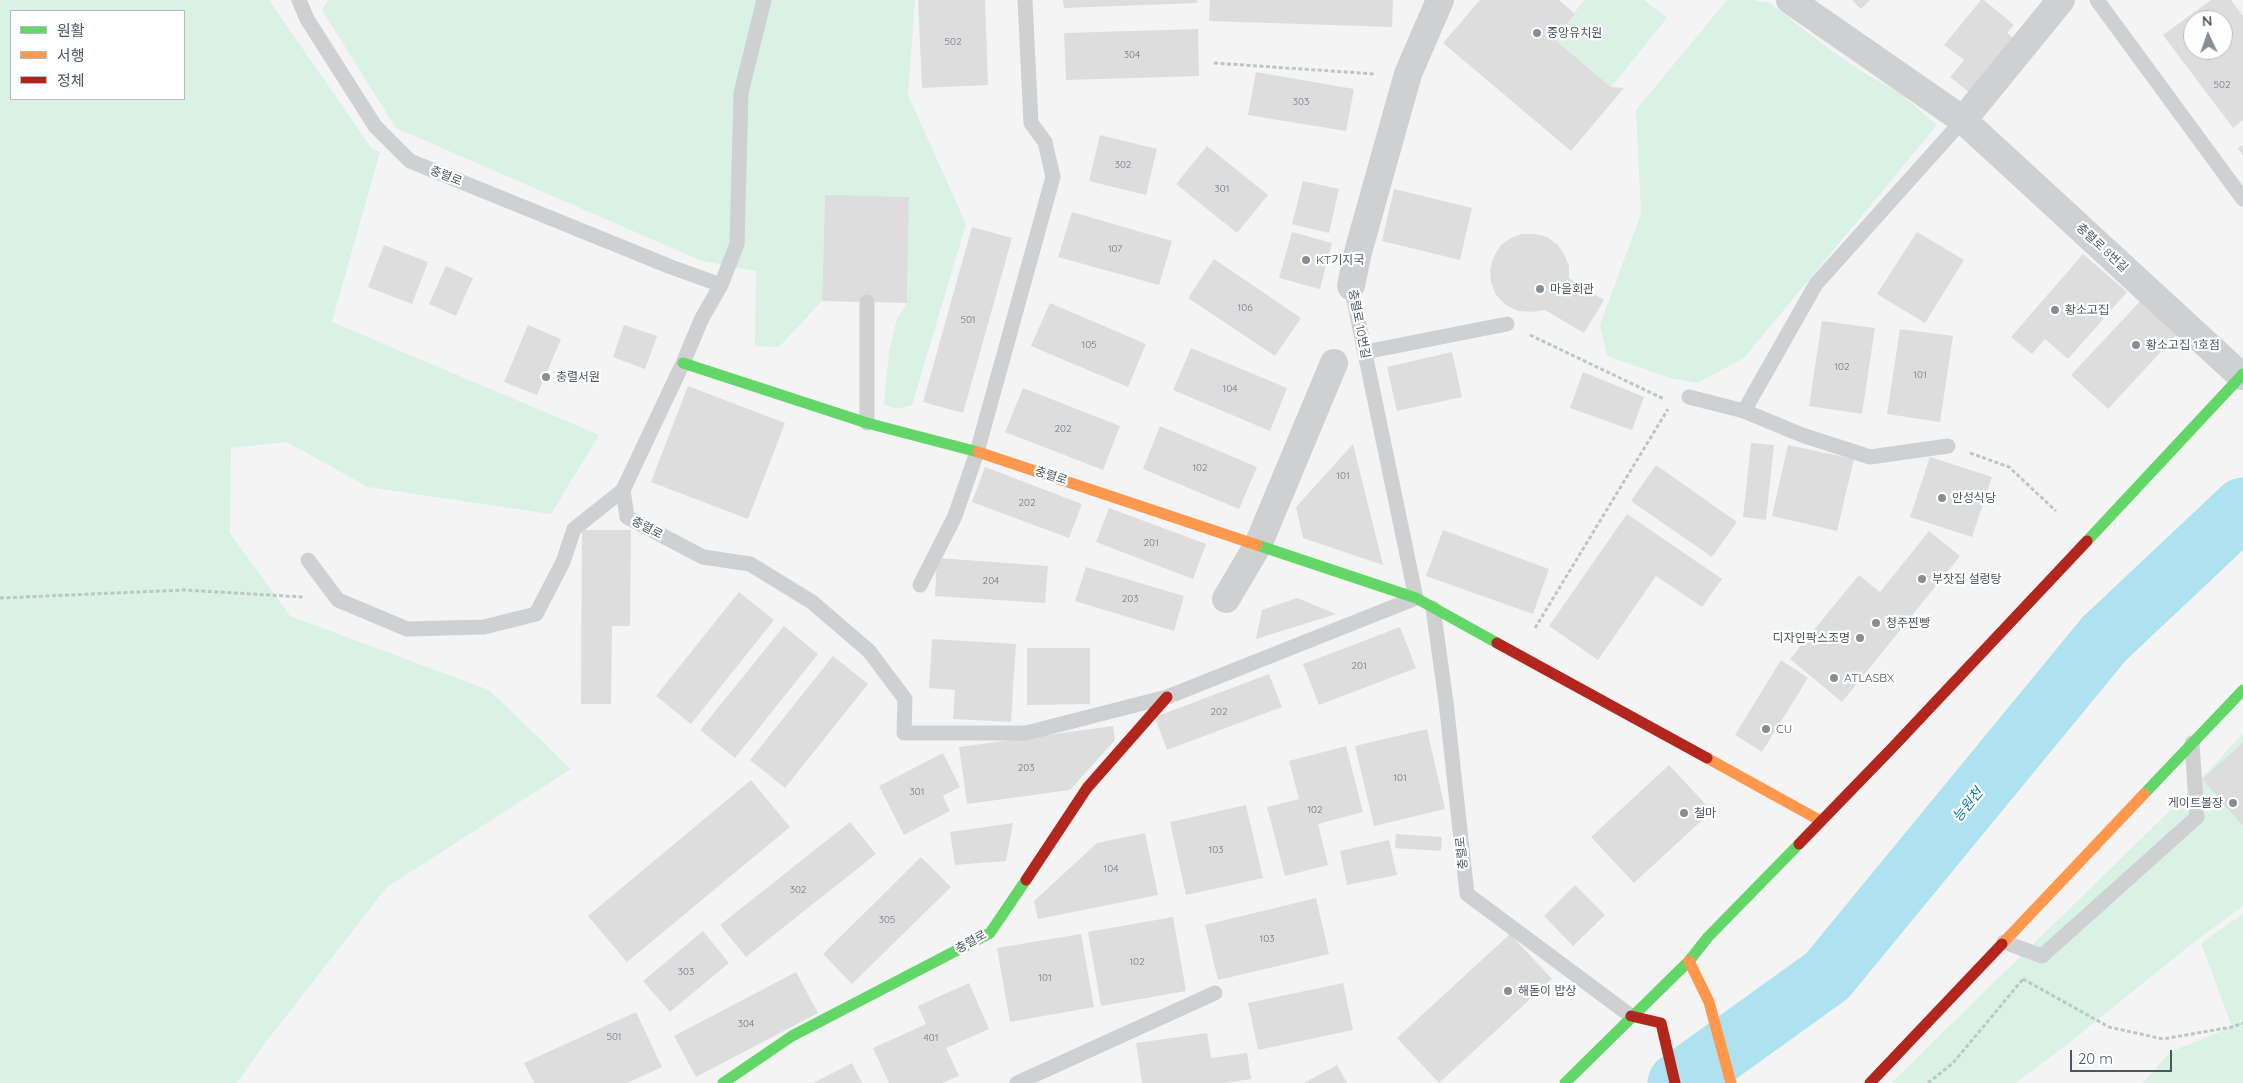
<!DOCTYPE html>
<html>
<head>
<meta charset="utf-8">
<style>
	body { margin:0 }
	#map { position:relative; width:2243px; height:1083px; overflow:hidden; background:#f4f4f4; font-family:Quicksand,"Noto Sans KR",sans-serif }
	canvas { display:block }
	.legend { position:absolute; left:10px; top:10px; width:175px; height:90px; box-sizing:border-box; background:#fff; border:1px solid #b7bbc0; margin:0; padding:6px 9px; list-style:none; font-size:15px; color:#4a5661 }
	.legend li { display:flex; align-items:center; gap:10px; height:25px }
	.legend b { width:25px; border:1px solid #b7bbc0 }
	.north { position:absolute; left:2183px; top:10px; width:50px; height:50px; box-sizing:border-box; background:#fff; border:1px solid #b7bbc0; border-radius:50%; rotate:357deg; font-size:14px; font-weight:700; line-height:20px; text-align:center; color:#4a5661 }
	.north::after { content:''; display:block; margin:auto; width:18px; height:22px; background:#868d94; clip-path:polygon(50% 0,100% 100%,50% 72%,0 100%) }
	.scale { position:absolute; left:2070px; top:1050px; width:102px; height:22px; box-sizing:border-box; border:2px solid #4a5661; border-top:0; padding-left:6px; font-size:15px; line-height:18px; white-space:nowrap; color:#4a5661; -webkit-text-stroke:4px #fff; paint-order:stroke }
</style>
</head>
<body>
<div id="map">
<canvas width="2243" height="1083"></canvas>
<ul class="legend">
<li><b style="height:6px;background:#63d668"></b>원활</li>
<li><b style="height:6px;background:#ff974d"></b>서행</li>
<li><b style="height:6px;background:#b3261e"></b>정체</li>
</ul>
<div class="north">N</div>
<div class="scale">20 m</div>
</div>
<script>
const ctx = document.querySelector('canvas').getContext('2d');
ctx.lineJoin = 'round';
function fillPath(path, color) { ctx.fillStyle = color; ctx.fill(path, 'evenodd'); }
function trace(path, color, width, dash) { ctx.strokeStyle = color; ctx.lineWidth = width; ctx.lineCap = dash ? 'butt' : 'round'; ctx.setLineDash(dash || []); ctx.stroke(path); }
function write(font, color, halo, rows, align = 'center') {
  ctx.font = font + ' Quicksand,"Noto Sans KR",sans-serif'; ctx.lineWidth = 4.5; ctx.setLineDash([]); ctx.textBaseline = 'middle'; ctx.strokeStyle = halo; ctx.fillStyle = color; for (const [text, x, y, turn = 0] of rows) {
    ctx.save(); ctx.translate(x, y); ctx.rotate((+turn || 0) * Math.PI / 180); ctx.textAlign = isNaN(turn) ? turn : align; if (halo) ctx.strokeText(text, 0, 0); ctx.fillText(text, 0, 0); ctx.restore();
  }
}
fillPath(new Path2D(`
	M0 0H269L372 149 380 152 332 322 599 435 551 514 368 487 287 442 231 448 230 533 290 616 489 690 571 769 387 887 262 1047 237 1083H0ZM11 11H184V99H11Z
	M328 0H915L908 95 966 224 912 405 896 409 884 404 889 351 897 319 907 303 909 197 825 196 822 301 779 347 755 346 756 271 702 261 396 128 322 10Z
	M1584 0H1644L1667 18 1611 87 1554 39Z
	M1727 0H1753L1770 3 1825 46 1861 71 1900 93 1937 125 1744 358 1697 383 1670 378 1607 356 1600 325 1641 214 1636 110Z
	M2243 733V906L2189 946 2064 1047 2015 1083H1891L2194 787Z
	M2243 914V1083H2143L2170 1052 2232 1027 2201 943Z`), '#d9f2e3');
trace(new Path2D(`
	M1678 1083 1827 976 2104 639 2243 508`), '#aee2f0', 61);
fillPath(new Path2D(`
	M918 0H985L988 85 922 88Z
	M1063 0H1197V3L1064 8Z
	M1210 0H1393L1392 27 1209 21Z
	M1480 0H1559L1575 14 1554 39 1611 87 1624 88 1571 151 1443 43Z
	M1852 0H1870L1861 9Z
	M1981 0H1984L2014 25 2007 33 2014 38 1974 96 1950 77 1964 60 1944 45Z
	M2211 0H2231L2243 16V120L2233 128 2163 35ZM2193 20H2223V50H2193Z
	M1198 29 1199 76 1066 80 1064 33Z
	M1256 72 1354 89 1346 131 1248 115Z
	M1100 135 1157 149 1146 195 1089 181Z
	M2243 145V156L2238 148Z
	M1207 146 1268 195 1237 233 1176 184Z
	M1303 181 1339 189 1329 233 1292 224Z
	M1394 189 1472 208 1460 260 1382 241Z
	M825 195 909 197 907 303 822 301Z
	M1072 212 1172 241 1159 285 1058 257Z
	M972 227 1012 238 963 413 923 402Z
	M1292 232 1332 243 1320 289 1279 278Z
	M1917 232 1964 260 1925 323 1877 294Z
	M1522 234H1535L1547 237 1557 244 1564 254 1569 266V278L1604 300 1584 333 1545 310 1532 312 1518 311 1506 305 1496 295 1491 283 1490 269 1494 256 1501 245 1511 238Z
	M384 245 428 262 412 304 368 287Z
	M2083 254 2127 292 2068 359 2045 339 2032 354 2011 337Z
	M1214 259 1301 318 1275 356 1188 298Z
	M446 266 473 278 456 316 429 304Z
	M2145 296 2181 330 2108 409 2071 375Z
	M1050 303 1146 344 1128 387 1031 346Z
	M1822 321 1875 328 1862 414 1809 406Z
	M528 325 561 339 537 395 504 382Z
	M624 325 657 336 645 369 613 357Z
	M1900 329 1953 336 1940 422 1887 414Z
	M1191 348 1287 388 1270 431 1173 390Z
	M1452 352 1462 397 1397 411 1387 367Z
	M1583 372 1644 397 1632 430 1570 408Z
	M688 386 785 423 748 519 651 482Z
	M1023 388 1120 426 1103 470 1005 432Z
	M1160 426 1257 467 1239 509 1143 469Z
	M1751 443 1774 445 1766 520 1743 517Z
	M1353 444 1383 565 1303 538 1296 507Z
	M1788 445 1854 459 1837 531 1772 516Z
	M1930 457 1992 477 1972 537 1910 517Z
	M1656 465 1737 522 1712 557 1631 501Z
	M985 467 1082 504 1069 538 972 502Z
	M1109 508 1206 544 1193 579 1096 542Z
	M1627 514 1722 579 1702 607 1656 576 1598 660 1549 626Z
	M582 530H631L630 626H612L611 704H581Z
	M1443 530 1549 569 1533 614 1426 576Z
	M1929 531 1960 556 1842 702 1790 659 1859 575 1880 592Z
	M937 558 1048 566 1045 603 935 596Z
	M1086 567 1184 596 1174 631 1075 601Z
	M739 592 774 620 691 724 656 696Z
	M1297 598 1336 614 1256 639 1262 610Z
	M784 626 818 654 735 758 700 730Z
	M1400 627 1416 668 1319 705 1303 664Z
	M932 639 1016 644 1011 722 953 719 955 690 929 688Z
	M1027 648H1090V704L1027 705Z
	M833 656 868 684 785 788 750 760Z
	M1781 660 1808 678 1762 752 1735 735Z
	M1269 674 1282 707 1167 750 1155 717Z
	M1113 726 1115 740 1070 790 967 804 959 747Z
	M1427 729 1445 809 1374 826 1355 746Z
	M2243 743V826L2202 779Z
	M1346 746 1363 812 1318 824 1328 865 1285 876 1267 807 1299 799 1289 761Z
	M943 753 960 787 943 796 950 811 904 835 879 786Z
	M1669 765 1712 811 1634 883 1591 837Z
	M751 780 790 827 627 962 588 916Z
	M1246 805 1263 878 1186 895 1170 822Z
	M850 822 876 854 746 957 720 925Z
	M1013 823 1006 861 955 865 950 832Z
	M1145 833 1158 895 1038 919 1034 901 1097 843Z
	M1396 834 1442 837 1441 851 1395 848Z
	M1389 840 1397 875 1347 885 1340 851Z
	M921 857 951 887 852 984 823 954Z
	M1575 885 1605 915 1573 946 1544 916Z
	M1316 898 1329 954 1218 980 1205 925Z
	M1173 917 1186 991 1101 1006 1088 932Z
	M703 931 729 963 670 1012 643 981Z
	M1081 934 1094 1007 1010 1022 997 948Z
	M1510 934 1552 979 1439 1083 1397 1038Z
	M796 972 818 1013 696 1077 674 1036Z
	M969 983 989 1029 946 1048 959 1076 942 1083H889L873 1048 926 1024 918 1006Z
	M1343 983 1353 1030 1258 1050 1248 1003Z
	M636 1012 662 1067 627 1083H534L524 1063Z
	M1207 1033 1211 1058 1247 1053 1251 1079 1225 1083H1142L1136 1043Z
	M852 1063 862 1083H813Z
	M1337 1065 1347 1083H1304Z`), '#ddddde');
trace(new Path2D(`
	M1214 63 1375 74
	M1530 335 1664 399
	M1970 453 2009 467 2056 511
	M0 598 184 590 304 597
	M1535 628 1668 409
	M2023 979 2109 1027 2163 1039 2232 1027 2243 1023
	M1928 1083 1953 1063 2023 979`), '#bcc7c4', 3, [4, 2.5]);
trace(new Path2D(`
	M299 0 307 19 375 126 410 161 671 267 721 285
	M764 0 741 93 737 244 721 285 702 318 683 363 623 490 627 517 703 557 750 564 812 602 869 651 905 699 904 733H1026L1167 697 1416 598 1351 286
	M2097 0 2243 199
	M1365 352 1507 324
	M1689 397 1744 411 1816 284 1963 120
	M1744 411 1802 435 1870 457 1948 446
	M867 423V302
	M308 560 338 600 407 629 484 627 536 614 563 562 574 529 623 490
	M920 585 955 516 977 452 1053 177 1045 142 1031 123 1025 0
	M1433 608 1446 702 1467 894 1631 1016
	M2004 942 2042 956 2197 817 2192 743
	M1017 1083 1215 993`), '#ced0d2', 15);
trace(new Path2D(`
	M1790 0 1963 120
	M2061 0 1963 120 2241 376
	M1351 286 1358 252 1408 74 1440 0
	M1226 599 1258 545 1334 363`), '#ced0d2', 28);
trace(new Path2D(`
	M683 363 867 423 978 452
	M2087 541 2243 374
	M1257 545 1416 598 1497 643
	M2144 794 2243 690
	M723 1083 792 1036 990 933 1026 880
	M1565 1083 1689 961 1708 937 1799 844`), '#63d668', 11);
trace(new Path2D(`
	M978 452 1257 545
	M1707 758 1821 821
	M2002 944 2144 794
	M1689 961 1709 1002 1731 1083`), '#ff974d', 11);
trace(new Path2D(`
	M1497 643 1707 758
	M1799 844 1894 746 2087 541
	M1026 880 1087 788 1167 697
	M1631 1016 1661 1023 1675 1083
	M1870 1083 2002 944`), '#b3261e', 11);
for (const [x, y, r, color] of [
	[1537,33,5,"#868d94"],
	[1306,260,5,"#868d94"],
	[1540,289,5,"#868d94"],
	[2055,310,5,"#868d94"],
	[2136,345,5,"#868d94"],
	[546,377,5,"#868d94"],
	[1942,498,5,"#868d94"],
	[1922,579,5,"#868d94"],
	[1876,623,5,"#868d94"],
	[1860,638,5,"#868d94"],
	[1834,678,5,"#868d94"],
	[1766,729,5,"#868d94"],
	[2233,803,5,"#868d94"],
	[1684,813,5,"#868d94"],
	[1508,991,5,"#868d94"]
]) { const dot = new Path2D(); dot.arc(x, y, r, 0, 2 * Math.PI); ctx.fillStyle = color; ctx.fill(dot); trace(dot, '#fff', 2); }
write('10px', '#707881', null, [
	["502",953,42],
	["304",1132,55],
	["502",2222,85],
	["303",1301,102],
	["302",1123,165],
	["301",1222,189],
	["107",1115,249],
	["106",1245,308],
	["501",968,320],
	["105",1089,345],
	["102",1842,367],
	["101",1920,375],
	["104",1230,389],
	["202",1063,429],
	["102",1200,468],
	["101",1343,476],
	["202",1027,503],
	["201",1151,543],
	["204",991,581],
	["203",1130,599],
	["201",1359,666],
	["202",1219,712],
	["203",1026,768],
	["101",1400,778],
	["301",917,792],
	["102",1315,810],
	["103",1216,850],
	["104",1111,869],
	["302",798,890],
	["305",887,920],
	["103",1267,939],
	["102",1137,962],
	["303",686,972],
	["101",1045,978],
	["304",746,1024],
	["501",614,1037],
	["401",931,1038]
]);
write('12px', '#4a5661', '#fff', [
	["중앙유치원",1547,33],
	["KT기지국",1316,260],
	["마을회관",1550,289],
	["황소고집",2065,310],
	["황소고집 1호점",2146,345],
	["충렬서원",556,377],
	["안성식당",1952,498],
	["부잣집 설렁탕",1932,579],
	["청주찐빵",1886,623],
	["디자인팍스조명",1850,638,"right"],
	["ATLASBX",1844,678],
	["CU",1776,729],
	["게이트볼장",2223,803,"right"],
	["철마",1694,813],
	["해돋이 밥상",1518,991]
], 'left');
write('12px', '#4a5661', '#fff', [
	["충렬로",446,176,22],
	["충렬로 8번길",2102,248,43],
	["충렬로 10번길",1359,324,79],
	["충렬로",1051,476,18],
	["충렬로",647,528,28],
	["충렬로",1462,853,-96],
	["충렬로",971,942,-29]
]);
write('italic 14px', '#0c7c9b', '#fff', [
	["능원천",1968,805,-51]
]);
</script>
</body>
</html>
